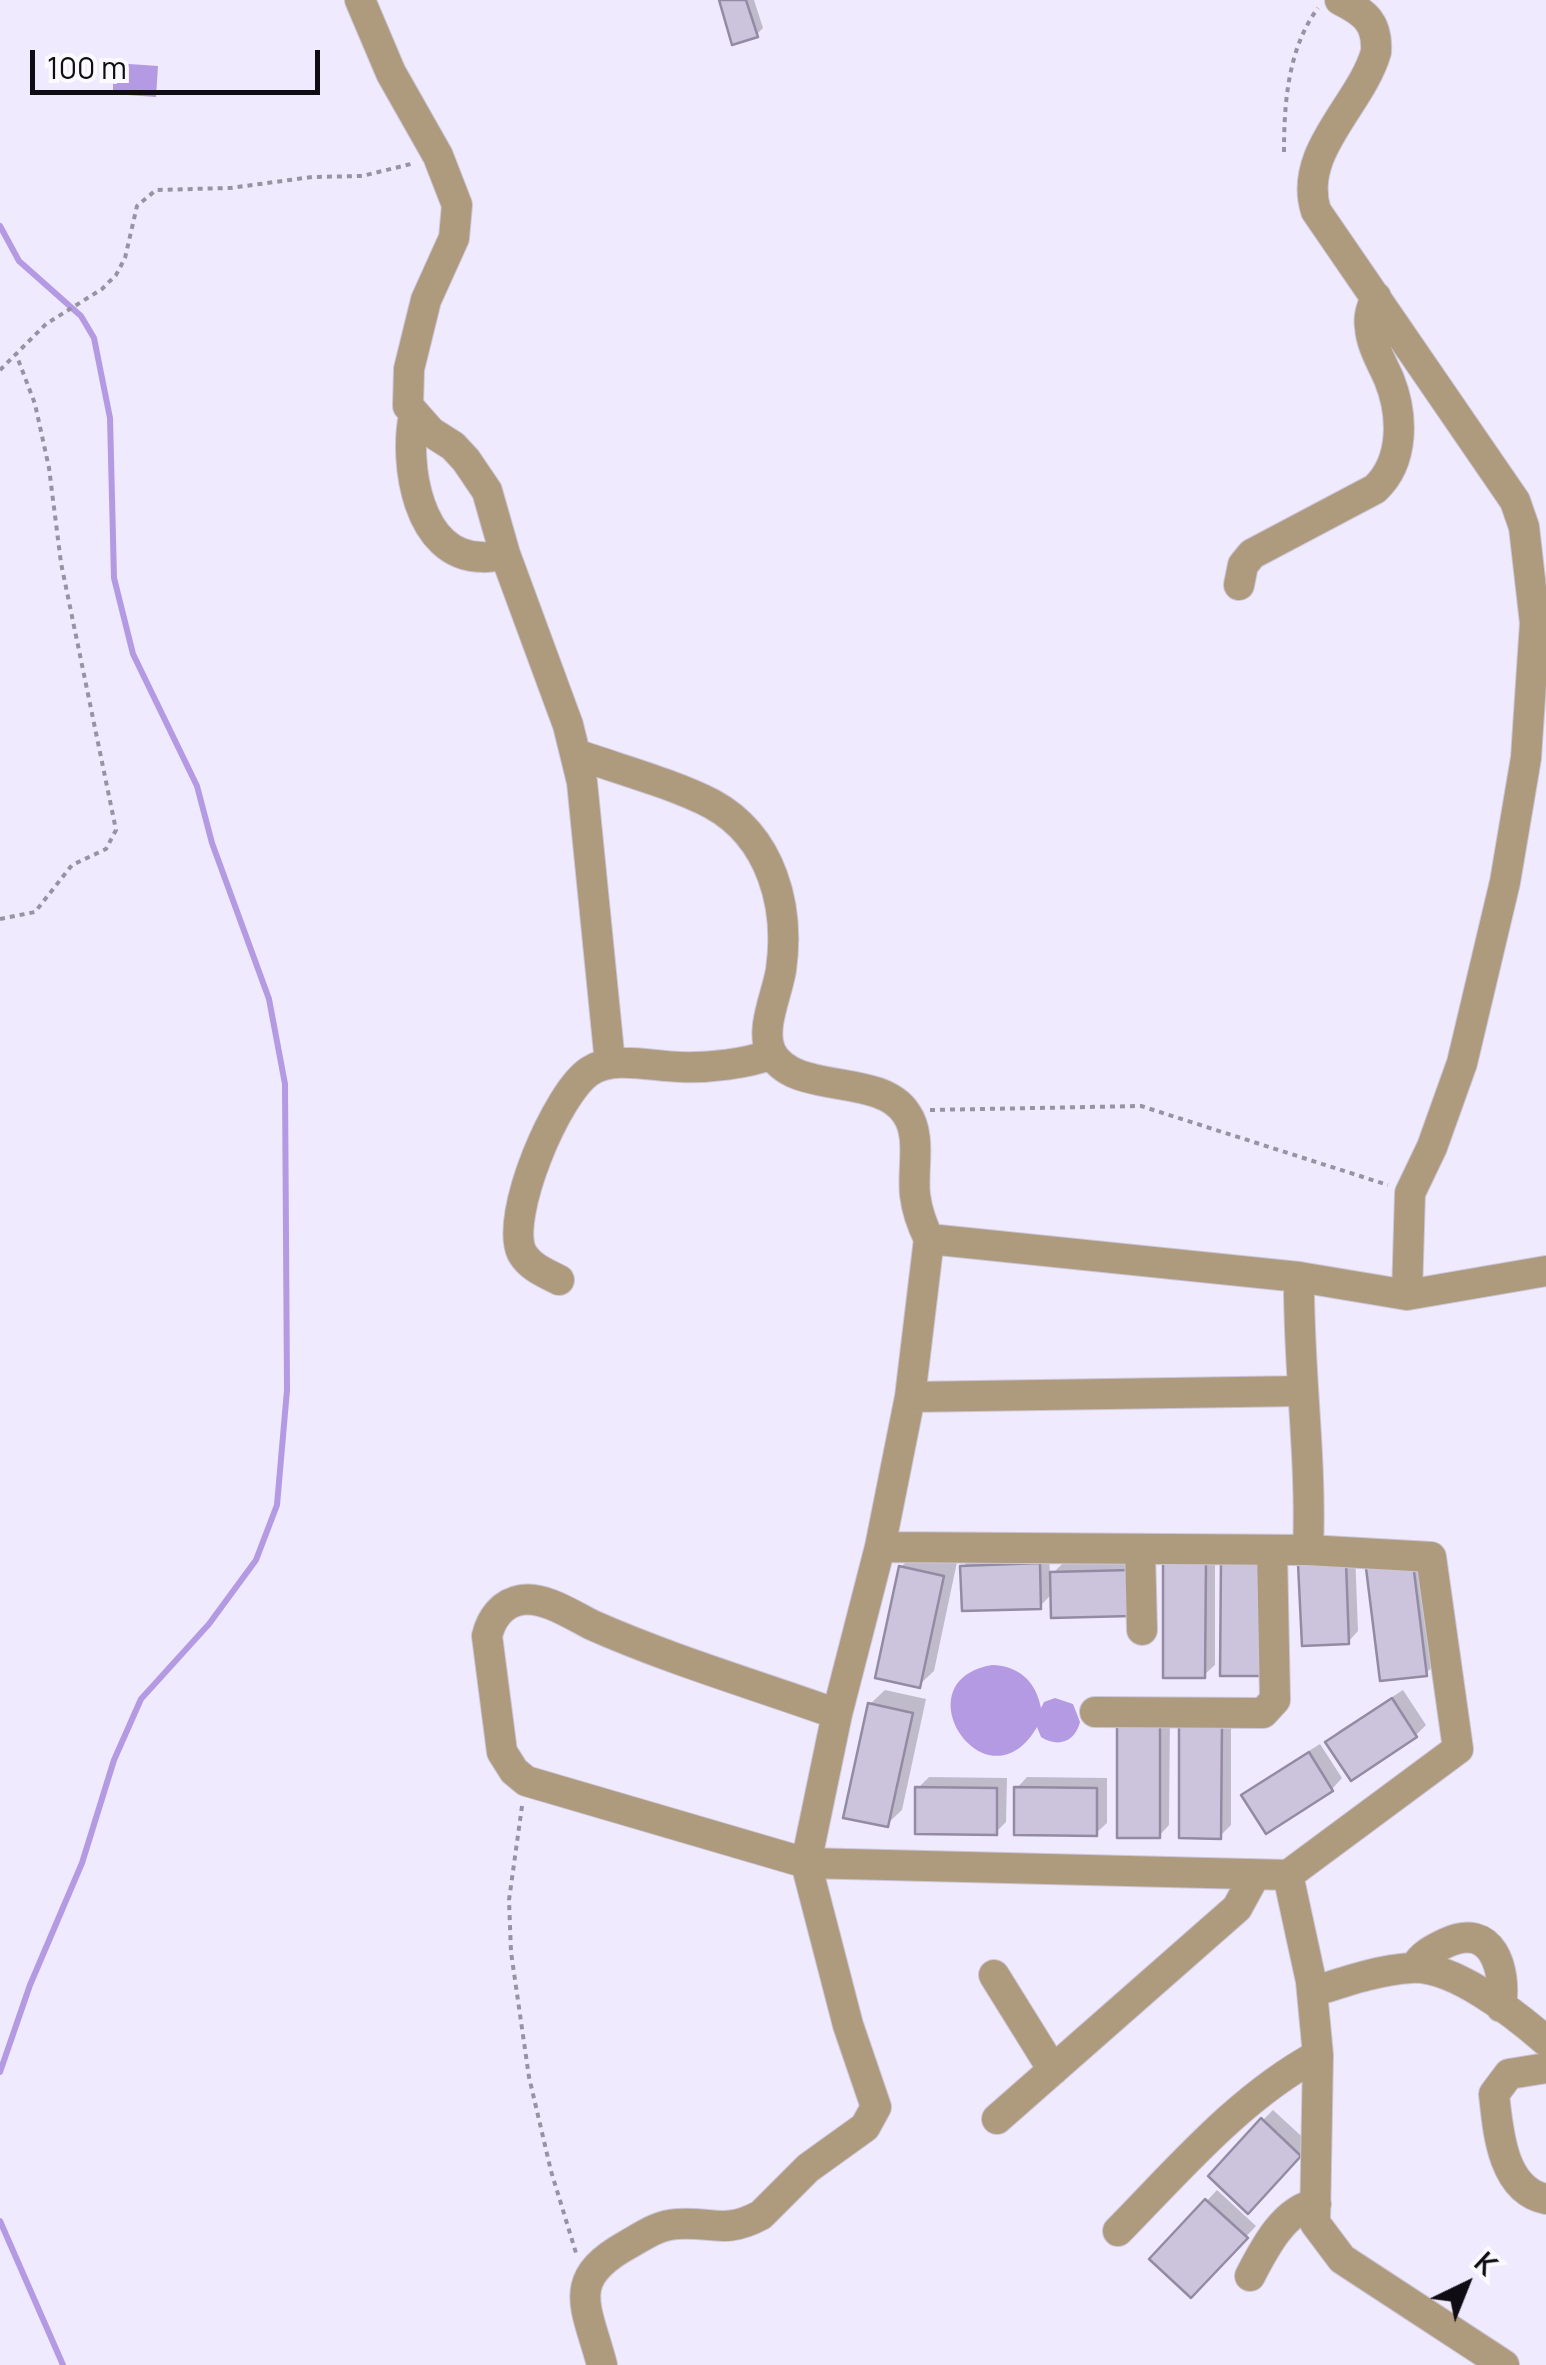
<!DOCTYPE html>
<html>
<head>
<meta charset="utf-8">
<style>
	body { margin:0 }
	#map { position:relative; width:1546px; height:2365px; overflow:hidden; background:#f0eafe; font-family:Manrope,sans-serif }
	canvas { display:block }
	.north { position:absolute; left:1416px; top:2235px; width:100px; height:100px; -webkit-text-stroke:8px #fbfaff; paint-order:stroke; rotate:43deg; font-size:28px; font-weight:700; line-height:40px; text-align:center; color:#0f0c14 }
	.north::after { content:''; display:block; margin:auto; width:35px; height:45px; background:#0f0c14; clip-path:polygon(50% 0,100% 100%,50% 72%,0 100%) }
	.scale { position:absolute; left:30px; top:50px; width:290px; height:45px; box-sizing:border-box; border:5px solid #0f0c14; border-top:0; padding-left:12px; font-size:30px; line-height:35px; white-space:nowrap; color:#0f0c14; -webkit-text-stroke:8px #fbfaff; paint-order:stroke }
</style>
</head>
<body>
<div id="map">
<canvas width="1546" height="2365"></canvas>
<div class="north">K</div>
<div class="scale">100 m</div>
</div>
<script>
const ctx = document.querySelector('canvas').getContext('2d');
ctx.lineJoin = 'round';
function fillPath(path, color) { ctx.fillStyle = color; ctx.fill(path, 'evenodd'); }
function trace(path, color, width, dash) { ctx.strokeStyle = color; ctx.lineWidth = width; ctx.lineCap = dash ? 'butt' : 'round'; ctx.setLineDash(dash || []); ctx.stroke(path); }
fillPath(new Path2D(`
	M115 63 158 66 156 97 113 94V84H117Z
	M992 1665C1020 1666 1036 1682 1041 1708L1044 1702 1055 1698 1073 1704 1080 1722C1075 1742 1058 1748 1041 1737L1037 1727C987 1813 898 1681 992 1665Z`), '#b39ae3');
fillPath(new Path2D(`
	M721 0H754L763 28 756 35Z
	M1427 1549 1441 1659 1426 1673 1368 1569Z
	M1215 1552V1665L1204 1675 1166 1563Z
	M1355 1552 1358 1631 1348 1642 1301 1565Z
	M915 1553 957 1562 934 1671 919 1685 901 1567Z
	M1049 1554 1050 1576 1063 1563 1140 1561 1141 1603 1053 1593 1040 1606 963 1567 973 1556Z
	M885 1690 926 1699 902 1810 887 1824 870 1704Z
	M1403 1690 1426 1725 1416 1735 1328 1742 1339 1731Z
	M1170 1713 1169 1825 1159 1836 1120 1723Z
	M1231 1713V1825L1220 1836 1182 1723Z
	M1320 1744 1342 1778 1332 1789 1245 1796 1255 1785Z
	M929 1777 1007 1778 1006 1822 996 1832 918 1788Z
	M1027 1777 1107 1778V1823L1096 1833 1017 1788Z
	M1273 2110 1310 2144 1258 2200 1263 2120Z
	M1217 2190 1256 2226 1191 2295 1153 2259Z`), '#0003');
trace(new Path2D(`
	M0 226 19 261 81 316 94 338 110 418 114 578 133 654 197 786 212 843 269 999 285 1084 287 1390 277 1505 256 1560 209 1624 141 1699 114 1760 82 1863 30 1985 0 2072
	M0 2221 63 2365`), '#b39ae3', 6);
const building = new Path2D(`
	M719 0H746L758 37 732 45Z
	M1221 1560H1263V1676H1220Z
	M1163 1562H1206L1205 1678H1163Z
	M1346 1562 1349 1644 1302 1646 1298 1564Z
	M1040 1563 1041 1609 962 1611 960 1566Z
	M1413 1563 1427 1676 1380 1681 1366 1568Z
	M899 1566 944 1576 920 1688 875 1678Z
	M1131 1570 1132 1616 1051 1618 1050 1572Z
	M1392 1698 1417 1737 1351 1781 1325 1742Z
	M868 1703 913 1713 888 1827 843 1818Z
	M1117 1722H1160V1838H1117Z
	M1179 1722H1222L1221 1839 1179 1838Z
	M1309 1752 1333 1791 1266 1834 1241 1795Z
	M915 1787 997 1788V1835L915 1834Z
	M1014 1787 1097 1788V1836L1014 1835Z
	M1261 2118 1301 2156 1248 2214 1208 2176Z
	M1205 2199 1248 2238 1191 2298 1149 2259Z`);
fillPath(building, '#ccc4dd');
trace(building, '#928ba3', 2.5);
const minor = new Path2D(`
	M360 0 391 73 438 156 457 205 454 238 426 300 409 369 408 406 431 432 453 446 466 460 487 491 505 554 568 725 582 782 610 1063
	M1340 0C1364 12 1378 22 1376 52 1361 105 1297 152 1316 211L1515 501 1524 527 1535 623 1526 758 1505 882 1462 1063 1432 1147 1410 1193 1407 1295
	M414 415C404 462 417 557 482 557 489 558 498 555 505 554
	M1239 585 1243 565 1252 554 1375 489C1405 461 1403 414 1389 379 1382 363 1371 345 1370 327 1368 316 1372 307 1376 297
	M576 754C618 769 674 784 712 804 772 837 790 907 781 970 777 995 760 1029 771 1052 793 1096 879 1072 906 1113 922 1135 912 1169 915 1195 917 1211 922 1225 929 1239
	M1299 1277 929 1239 910 1397 880 1547 1308 1550C1312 1459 1298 1368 1299 1277L1407 1295 1546 1271
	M559 1280C545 1273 530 1267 522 1253 504 1217 557 1092 590 1071 614 1055 653 1067 681 1067 709 1068 746 1064 772 1054
	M910 1397 1303 1391
	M1140 1550 1142 1630
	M1095 1712 1263 1713 1275 1700 1272 1550
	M837 1714C756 1685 671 1660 592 1625 572 1615 544 1596 521 1600 502 1603 491 1619 487 1636L502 1752 514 1771 526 1781 806 1863 1288 1875 1458 1749 1431 1557 1308 1550
	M1288 1875 1311 1981 1318 2055 1315 2223 1342 2259 1504 2365
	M1415 1967C1422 1955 1433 1949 1446 1943 1492 1921 1507 1969 1501 2007
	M994 1975 1053 2070
	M1312 1992C1344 1982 1377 1970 1411 1968 1453 1965 1515 2014 1546 2041
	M1546 2068 1509 2074 1494 2094C1498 2131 1502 2190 1546 2199
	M997 2119 1237 1908 1255 1875
	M1118 2231C1180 2168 1240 2097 1318 2055
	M1250 2276C1264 2249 1284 2209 1316 2204
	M602 2365C587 2307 564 2280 627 2245 643 2236 658 2225 677 2224 712 2221 724 2235 761 2215L808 2168 865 2127 876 2107 848 2025 806 1863 837 1714 880 1547`);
trace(minor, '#ccc6d9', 32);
trace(new Path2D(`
	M1284 152C1284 103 1288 48 1318 8
	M0 370 46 324 102 289 116 275 125 258 137 206 156 190 230 188 312 177 362 176 415 163
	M0 919 35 912 72 865 106 849 116 830 61 563 49 468 35 404 16 354
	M930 1110 1141 1106 1388 1185
	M522 1806 509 1900 511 1952 529 2077 551 2171 576 2253`), '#9893a3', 4, [5, 5]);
trace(minor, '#ae9a7c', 30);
</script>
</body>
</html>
